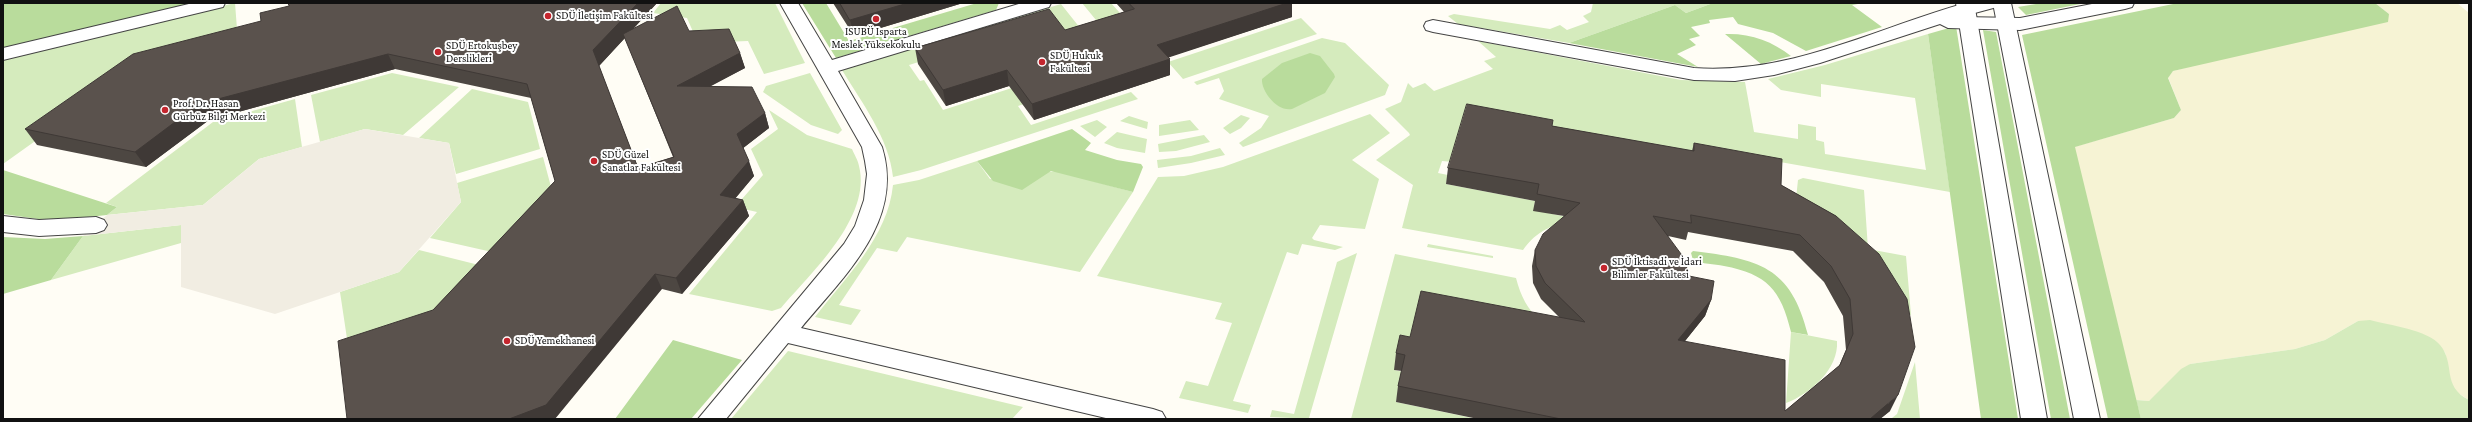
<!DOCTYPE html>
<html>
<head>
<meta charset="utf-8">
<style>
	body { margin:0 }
	#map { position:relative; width:2472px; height:422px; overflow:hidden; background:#fffdf5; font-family:"Crimson Pro",serif }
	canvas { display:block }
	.frame { position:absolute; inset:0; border:4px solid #111; pointer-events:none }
</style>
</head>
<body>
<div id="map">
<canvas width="2472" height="422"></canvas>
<div class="frame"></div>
</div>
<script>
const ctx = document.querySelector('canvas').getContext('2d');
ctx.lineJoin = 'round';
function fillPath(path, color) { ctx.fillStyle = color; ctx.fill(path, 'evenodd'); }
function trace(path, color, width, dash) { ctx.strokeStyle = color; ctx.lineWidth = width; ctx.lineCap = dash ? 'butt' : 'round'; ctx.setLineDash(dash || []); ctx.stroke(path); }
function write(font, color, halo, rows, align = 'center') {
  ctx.font = font + ' "Crimson Pro",serif'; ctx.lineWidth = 4; ctx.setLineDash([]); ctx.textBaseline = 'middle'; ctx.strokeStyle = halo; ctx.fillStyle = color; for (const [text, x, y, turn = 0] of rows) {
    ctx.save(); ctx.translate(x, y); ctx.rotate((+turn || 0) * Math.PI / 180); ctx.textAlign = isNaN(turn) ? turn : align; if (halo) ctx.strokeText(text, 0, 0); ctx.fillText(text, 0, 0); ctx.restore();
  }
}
fillPath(new Path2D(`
	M2375 3H2457L2469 13V400L2456 392 2451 383 2445 352 2358 321 2325 340 2295 349 2190 364 2153 398 2149 401 2136 400 2074 147 2174 118 2181 110 2168 77 2173 71 2389 14Z`), '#f6f3d4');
fillPath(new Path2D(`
	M235 3 238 42 139 67 3 164V59Z
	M661 3H775L805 63 764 74 748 41 698 43 687 18 653 13Z
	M1082 3H1111L1128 22 1105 31Z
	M1593 3H1713L1686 13 1675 5 1569 43 1458 24 1448 16 1454 14 1550 29 1560 25 1567 30 1589 22 1583 16 1591 12Z
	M1061 4 1096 48 1075 55 1054 20 909 65 920 81 924 80 943 110 1015 87 1027 103 1018 106 1031 125 1131 92 1138 99 921 170 893 177C889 138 862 103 842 70Z
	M1301 18 1317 34 1183 79 1168 62Z
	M1928 34 1950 192 1746 156 1453 162 1442 161 1438 173 1448 175 1446 184 1535 201 1534 210 1576 219C1553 225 1537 230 1523 250L1402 228 1413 185 1376 160 1410 135 1409 133 1385 109 1401 102 1408 83 1413 88 1425 83 1434 91 1493 69 1484 61 1496 57 1478 41 1681 80 1745 82 1754 132 1798 139V124L1816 127V140L1824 142 1825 154 1926 170 1915 98 1821 84V97L1781 90 1768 79 1825 65Z
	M1322 38 1345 43 1389 85 1385 95 1243 147 1239 143 1261 128 1269 116 1219 99 1224 91 1219 78 1197 85 1194 82Z
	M392 73 459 87 403 135 365 129 320 142 311 95Z
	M810 73 842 130 838 134 811 125 763 92 766 86Z
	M472 89 528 102 540 149 456 174 449 143 419 138Z
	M295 99 302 147 259 159 203 205 107 215 117 207 106 203 213 122Z
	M769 110 807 135 852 149C854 154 858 160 859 166 872 217 811 273 781 308L772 311 689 294 757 212 735 207 763 175 751 149 778 129Z
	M1370 114 1390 133 1352 160 1379 179 1365 229 1320 225 1312 238 1314 240 1343 247 1335 250 1302 244 1298 255 1287 252 1233 401 1251 405 1248 413 1179 398 1186 381 1208 386 1232 323 1215 319 1222 303 1097 276 1158 177 1184 176 1223 167Z
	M1241 115 1250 118 1241 128 1230 134 1223 128Z
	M1129 116 1148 122 1147 129 1120 121Z
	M1097 120 1107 127 1095 137 1080 126Z
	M1190 120 1199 130 1159 136V125Z
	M1117 132 1147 139 1145 153 1117 148 1104 143Z
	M1204 135 1210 142 1176 151 1159 152 1158 144Z
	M1220 148 1225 155 1191 163 1158 168 1157 160 1191 156Z
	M543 157 554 198 501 254 430 238 461 202 457 183Z
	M977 161 990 179 1056 171 1133 192 1080 272 907 237 897 252 877 248 839 305 861 310 851 325 815 317C845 278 888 237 893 185L919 180Z
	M1803 178 1864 190 1868 249 1906 256 1911 315 1905 313 1795 208 1798 180Z
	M181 225V243L51 280 83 236Z
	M1428 244 1493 256V258L1427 247Z
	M419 250 487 267 438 322 349 352 340 292 399 272Z
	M1357 253 1309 418 1314 419 1270 417 1272 410 1294 414 1337 262Z
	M1395 254 1516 278C1521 297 1527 308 1541 322L1408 353 1394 370 1403 372 1396 402 1477 419H1351Z
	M2370 320C2389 325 2428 330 2440 345 2456 364 2441 386 2469 400V419H2141L2136 400 2149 401 2181 369 2190 364 2295 349 2325 340 2358 321Z
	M1791 332 1837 341C1839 369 1810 394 1786 403Z
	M788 351 1023 407 1012 419H731Z
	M1915 362 1920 419 1892 418 1897 414Z`), '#d5ebbd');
fillPath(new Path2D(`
	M3 3H196L3 49Z
	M802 3H826L849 41 977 3H999L996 10 836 58Z
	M1713 3H1864L1852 5 1882 27 1806 51 1773 33 1738 24 1733 17 1709 20 1710 23 1691 27 1700 36 1689 39 1696 45 1677 54 1698 67 1569 43 1675 5 1686 13Z
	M2042 3H2085L2026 15 2018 7Z
	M2178 3H2375L2389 14 2388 22 2173 71 2168 78 2181 110 2174 118 2075 147 2141 419H2108L2022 35Z
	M1956 26 2018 419H1981L1928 34Z
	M1983 30 1996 32 2070 419H2051Z
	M1725 34C1750 33 1772 41 1791 56L1761 64Z
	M1310 53 1320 56 1334 74 1335 77 1325 93 1292 109C1277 112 1261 91 1262 79L1282 63Z
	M1072 129 1091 143 1085 150 1117 160 1141 164 1143 167 1133 192 1051 171 1022 190 993 181 977 161Z
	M3 170 117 207 107 215 61 220 38 219 3 214Z
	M83 236 51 280 3 294V237L45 239Z
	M1693 251C1758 259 1791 266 1808 335L1791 332C1781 290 1767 274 1724 266 1714 264 1702 264 1693 260L1691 253Z
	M673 340 742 360 691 419H615Z`), '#b9dc9c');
fillPath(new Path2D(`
	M365 129 449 143 461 202 399 272 275 314 181 287V225L83 236 107 215 203 205 259 159Z`), '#f1ede2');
const minor = new Path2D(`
	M193 3H225L223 7 3 60V48Z
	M780 3H798L832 60 1022 3H1051L1049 7 838 71 882 147C905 221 844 276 801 328L1153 409 1162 412 1166 419H1110L788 343 726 419H698L844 244 855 226 864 200 867 174 865 161 862 147Z
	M1966 3H1999L1997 7 1960 17 2020 18 2097 3H2134L2132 7 2125 9 2020 30 1948 28 1940 24 1820 63 1774 75 1735 81 1694 80 1433 32 1426 30 1424 26 1426 22 1433 20 1694 68C1790 75 1876 28 1966 3Z
	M3 216 39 220 96 217 104 220 107 225 104 230 96 233 39 236 3 232Z`);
const tertiary = new Path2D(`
	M1956 3H1974L2047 419H2021Z
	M1993 3H2011L2100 419H2074Z`);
trace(minor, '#444', 2);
trace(tertiary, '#444', 2);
fillPath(minor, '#fff');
fillPath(tertiary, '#fff');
fillPath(new Path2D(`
	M288 3H657L633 29 689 31 740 53 745 68 710 86 765 113 769 128 743 148 754 176 735 198 743 200 749 216 682 294 662 289 433 310 555 181 531 98 395 69 209 120 146 167 37 145 25 129 261 21 289 6ZM625 38 673 157 638 168 599 66Z
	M833 3H963L854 36Z
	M1116 3H1292V17L1168 57 1170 75 1034 120 1009 86 946 106 918 64 915 48 1065 30 1124 12Z
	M1552 126 1692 151 1694 143 1781 185 1836 216 1890 411 1880 419H1478L1396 402 1398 386 1402 371 1394 370 1396 353 1410 337 1559 317 1541 299 1533 283 1532 266 1535 250 1564 216 1533 211 1535 201 1446 184 1448 168ZM1688 232 1793 251 1824 282 1843 316 1846 350 1839 366 1785 411 1685 341 1705 316 1711 300 1689 276 1668 236 1686 240Z`), '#4d4742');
fillPath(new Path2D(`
	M638 3H657L599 66 593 50Z
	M908 3H963L854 36 850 20Z
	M1287 3H1292V17L1158 61 1157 45Z
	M740 53 745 68 683 101 677 86Z
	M388 54 395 69 209 120 146 167 135 152 199 104Z
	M1170 59V75L1034 120 1032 104Z
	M1007 70 1009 86 946 106 943 90Z
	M765 113 769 128 742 149 737 134Z
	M749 161 754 176 725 211 720 195Z
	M743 200 749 216 682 294 676 278Z
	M655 274 662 289 555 419H509Z
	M1711 300 1705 316 1673 356 1678 340Z
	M1898 395 1890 411 1880 419H1870Z`), '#3f3936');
const building = new Path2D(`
	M288 3H638L593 50 638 168 674 157 623 34 677 6 689 31 729 29 740 53 677 86 752 87 765 113 737 134 749 161 720 195 743 200 676 278 655 274 546 405 509 419H347L338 341 433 310 555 181 527 84 388 54 199 104 135 152 25 129 133 54 261 21 260 13 289 6Z
	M840 3H908L850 20Z
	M1129 3H1287L1157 45 1170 59 1032 104 1007 70 943 90 915 48 1049 9 1065 30 1134 9Z
	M1467 104 1553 120 1552 126 1694 151V143L1782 159 1781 185 1836 216 1879 254 1907 299 1915 347 1898 395 1870 419H1561L1398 386 1405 355 1396 353 1400 335 1410 337 1421 291 1585 322 1545 283 1536 266 1535 250 1543 234 1580 203 1537 194 1539 184 1448 168ZM1691 215 1800 235 1831 266 1850 299 1853 334 1840 365 1785 411V360L1678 340 1711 300 1714 281 1689 276 1684 258 1653 216 1691 223Z`);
fillPath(building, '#5a524d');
trace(building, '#3f3936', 1);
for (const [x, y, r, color] of [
	[548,16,4,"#c4262e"],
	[876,19,4,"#c4262e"],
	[438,52,4,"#c4262e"],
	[1042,62,4,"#c4262e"],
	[165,110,4,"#c4262e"],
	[594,161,4,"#c4262e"],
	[1604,268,4,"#c4262e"],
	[507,341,4,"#c4262e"]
]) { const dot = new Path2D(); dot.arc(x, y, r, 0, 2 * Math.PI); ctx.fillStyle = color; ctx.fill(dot); trace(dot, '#fff', 1.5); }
write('11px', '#111', '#fff', [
	["SDÜ İletişim Fakültesi",556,16],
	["ISUBÜ Isparta",876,32,"center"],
	["Meslek Yüksekokulu",876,45,"center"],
	["SDÜ Ertokuşbey",446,46],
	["Derslikleri",446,59],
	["SDÜ Hukuk",1050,56],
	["Fakültesi",1050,69],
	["Prof. Dr. Hasan",173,104],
	["Gürbüz Bilgi Merkezi",173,117],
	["SDÜ Güzel",602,155],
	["Sanatlar Fakültesi",602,168],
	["SDÜ İktisadi ve İdari",1612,262],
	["Bilimler Fakültesi",1612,275],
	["SDÜ Yemekhanesi",515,341]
], 'left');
</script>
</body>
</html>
